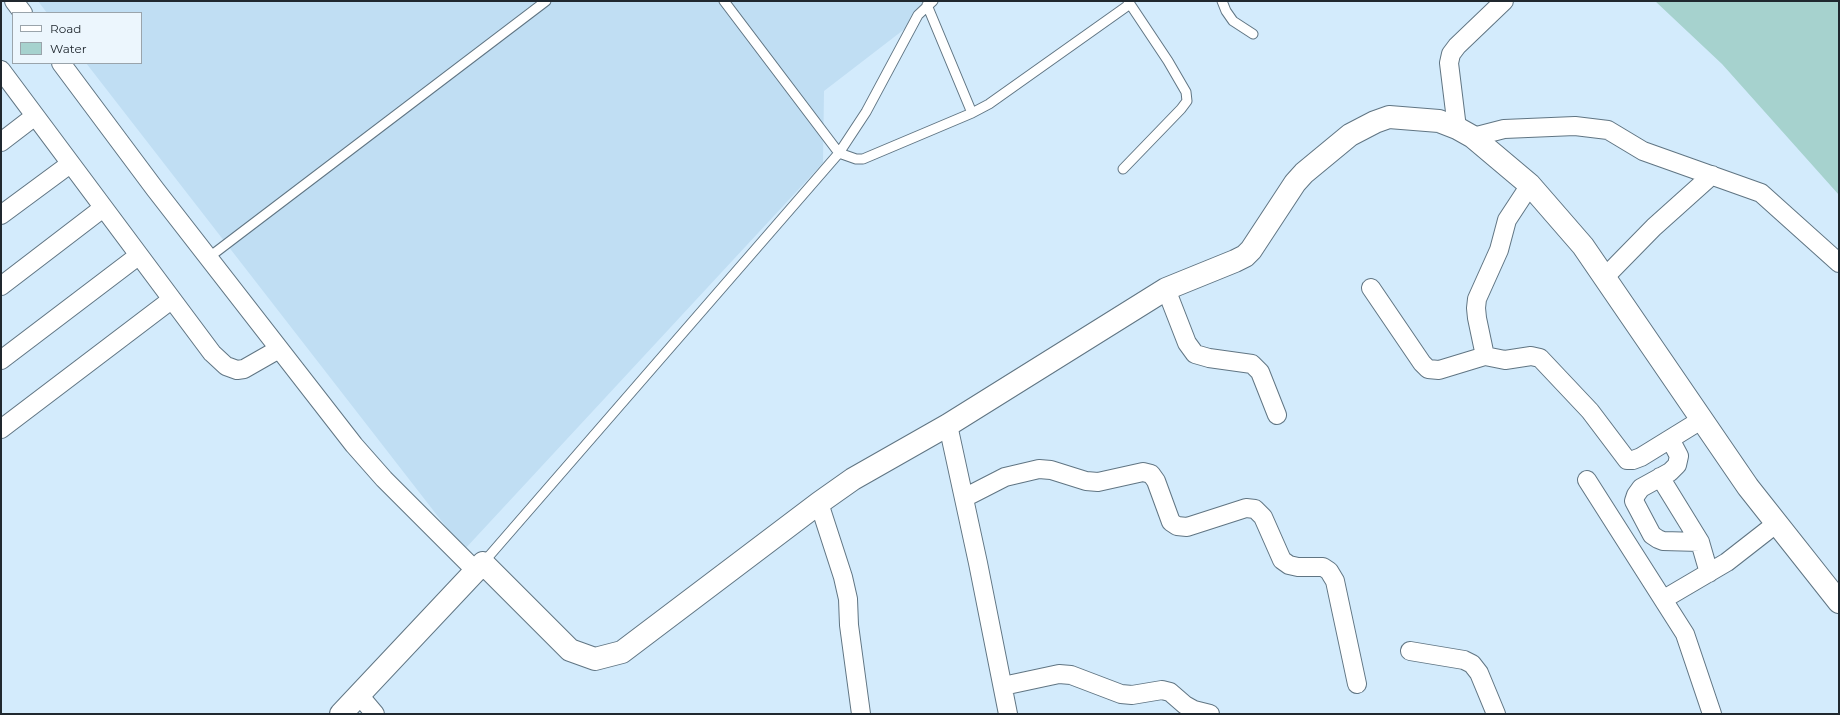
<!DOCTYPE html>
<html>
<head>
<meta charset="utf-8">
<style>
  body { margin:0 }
  #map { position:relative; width:1840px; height:715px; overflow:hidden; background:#d3ebfc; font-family:Montserrat,sans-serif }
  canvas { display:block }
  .frame { position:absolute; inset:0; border:2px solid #20282f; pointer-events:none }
  .legend { position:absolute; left:12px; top:12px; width:130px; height:52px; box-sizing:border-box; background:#ecf6fd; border:1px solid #9aa4ab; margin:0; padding:5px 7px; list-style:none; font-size:12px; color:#20282f }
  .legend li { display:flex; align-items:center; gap:8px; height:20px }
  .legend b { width:20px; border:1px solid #9aa4ab }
</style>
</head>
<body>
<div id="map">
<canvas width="1840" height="715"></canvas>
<div class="frame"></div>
<ul class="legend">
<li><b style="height:5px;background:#fff"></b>Road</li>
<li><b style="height:11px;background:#a6d2ce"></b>Water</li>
</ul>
</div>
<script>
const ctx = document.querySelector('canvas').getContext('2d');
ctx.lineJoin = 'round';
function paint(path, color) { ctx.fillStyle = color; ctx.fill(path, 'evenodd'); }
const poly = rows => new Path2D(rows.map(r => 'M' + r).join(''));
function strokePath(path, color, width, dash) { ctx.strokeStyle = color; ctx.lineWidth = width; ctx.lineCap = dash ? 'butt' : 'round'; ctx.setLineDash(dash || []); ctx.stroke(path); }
paint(poly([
  [38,1,941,1,824,91,823,163,464,550,86,63,141,63,141,13,47,13]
]), '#c0def3');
paint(poly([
  [1655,1,1839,1,1839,195,1722,64]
]), '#a6d2ce');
const service = poly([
  [724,1,839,153,856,159,863,159,972,113,989,104,1130,4],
  [1222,1,1226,11,1233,21,1253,34],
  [927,5,972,113],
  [1123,169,1181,109,1187,101,1186,92,1168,61,1128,1],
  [208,258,546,1],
  [483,563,839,153,866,112,918,15,933,1]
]);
const minor = poly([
  [14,1,23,13],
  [61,63,155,189,354,445,384,479,476,571],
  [1,70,212,353,226,366,237,370,244,369,279,349],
  [1457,128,1449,63,1451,54,1457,46,1504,1],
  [1473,137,1504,129,1575,126,1608,130,1643,151,1761,193,1839,263],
  [1,142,35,116],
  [1,215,70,164],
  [1605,277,1654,227,1712,175],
  [1,286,103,208],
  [1371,288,1422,363,1428,369,1439,370,1485,356,1505,360,1531,356,1540,358,1590,411,1627,460,1633,460,1641,457,1701,420],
  [1166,289,1187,343,1195,354,1209,358,1252,364,1260,372,1277,415],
  [1485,356,1477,318,1476,308,1477,299,1499,250,1507,220,1530,185],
  [1,360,138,256],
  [948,425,978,563,1008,714],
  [1,429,171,300],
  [1670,439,1679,456,1677,465,1670,472,1641,488,1636,495,1634,501,1652,535,1658,539,1663,541,1700,542],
  [1660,477,1700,542,1709,573],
  [1587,480,1685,634,1712,714],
  [964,498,1005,477,1039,469,1051,470,1086,481,1098,482,1143,472,1151,474,1156,481,1171,522,1177,526,1187,527,1246,508,1255,509,1263,517,1282,560,1289,565,1298,567,1323,567,1329,571,1335,581,1357,684],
  [819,503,843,577,848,599,849,625,861,714],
  [1664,599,1727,562,1777,523],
  [1410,651,1464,660,1472,664,1479,673,1496,714],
  [1003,686,1059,674,1071,675,1121,694,1132,695,1162,690,1170,692,1185,705,1194,710,1210,714],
  [359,695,375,714]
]);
const tertiary = poly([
  [341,714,483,563,570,650,595,659,622,652,819,503,853,479,948,425,1166,289,1235,261,1245,256,1251,250,1295,183,1304,173,1350,135,1375,122,1389,117,1439,121,1457,128,1473,137,1530,185,1583,246,1748,487,1839,602]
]);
strokePath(service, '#607583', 11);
strokePath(minor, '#607583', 20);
strokePath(tertiary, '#607583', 24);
strokePath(service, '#fff', 9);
strokePath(minor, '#fff', 18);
strokePath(tertiary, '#fff', 22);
</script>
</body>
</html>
